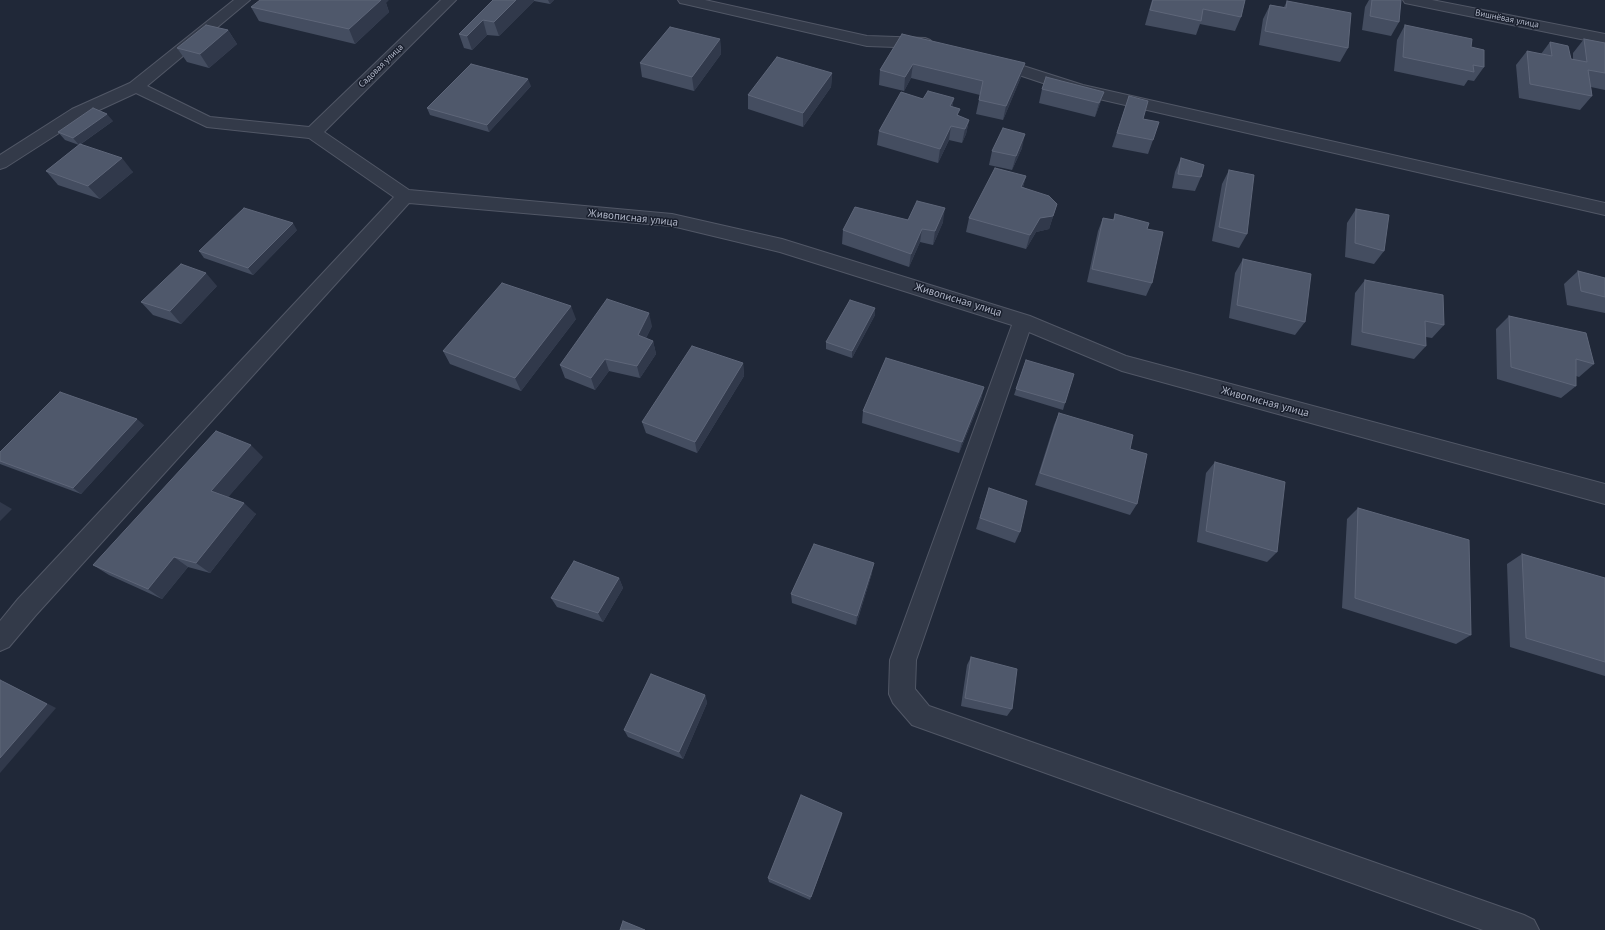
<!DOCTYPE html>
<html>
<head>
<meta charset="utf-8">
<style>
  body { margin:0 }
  canvas { display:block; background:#202838 }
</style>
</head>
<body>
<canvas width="1605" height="930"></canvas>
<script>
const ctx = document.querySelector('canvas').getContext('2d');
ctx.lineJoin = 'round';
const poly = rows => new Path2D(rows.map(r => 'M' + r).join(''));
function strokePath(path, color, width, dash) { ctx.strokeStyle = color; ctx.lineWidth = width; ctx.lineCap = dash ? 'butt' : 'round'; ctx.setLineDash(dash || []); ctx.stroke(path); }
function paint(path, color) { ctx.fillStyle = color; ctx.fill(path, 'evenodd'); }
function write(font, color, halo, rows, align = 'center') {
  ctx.font = font + ' "PT Sans",sans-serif'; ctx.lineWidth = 3; ctx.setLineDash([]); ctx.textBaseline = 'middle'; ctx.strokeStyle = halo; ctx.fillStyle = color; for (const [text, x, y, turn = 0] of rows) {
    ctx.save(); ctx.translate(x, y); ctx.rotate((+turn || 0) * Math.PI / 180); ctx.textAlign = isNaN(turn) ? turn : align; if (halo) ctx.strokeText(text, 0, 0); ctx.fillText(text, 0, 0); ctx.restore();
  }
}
const minor = poly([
  [234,0,250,0,147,86,210,117,309,127,441,0,456,0,324,132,409,190,672,214,782,239,1030,316,1126,356,1605,484,1605,504,1122,371,1029,332,916,660,915,689,929,706,1524,915,1534,920,1539,930,1483,930,912,725,893,703,889,694,890,660,1012,325,780,252,672,226,409,203,36,615,9,647,0,651,0,621,18,599,394,197,309,138,207,127,136,93,84,117,6,167,0,169,0,155,72,109,130,83,234,0],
  [678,0,705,0,867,36,925,38,930,40,933,43,930,46,925,48,867,46,685,4,680,3,678,0],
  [1403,0,1432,0,1605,34,1605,44,1410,4,1405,3,1403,0],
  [995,57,1083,85,1605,203,1605,215,1073,93,989,65,987,62,989,59,995,57]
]);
strokePath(minor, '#515766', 2);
paint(minor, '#333a49');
paint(poly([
  [493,0,554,0,550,4,534,1,499,36,487,35,472,50,464,48,459,34],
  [1152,0,1245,0,1241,17,1235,31,1200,24,1196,35,1145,25],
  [1369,0,1401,0,1399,22,1391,36,1362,30,1365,7],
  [1287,1,1348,48,1340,62,1259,45,1263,19,1270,5,1284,7],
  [386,3,389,12,355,44,259,21,251,7],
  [1405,25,1471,47,1484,67,1474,81,1468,80,1464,86,1394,71,1397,40],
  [228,30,237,44,209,68,187,62,177,48],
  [902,34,1021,77,1003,120,976,114,980,95,911,78,904,91,879,85,880,70],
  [720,39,721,54,694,91,642,77,640,63],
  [1584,39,1605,43,1605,90,1591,87,1592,96,1580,110,1519,98,1516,65,1527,51,1541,54,1550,42,1571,59,1573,59,1573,53],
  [832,73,831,87,803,127,748,109,748,95],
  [531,86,489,132,430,115,427,108],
  [1042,89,1104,92,1099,106,1095,117,1039,103],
  [1129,96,1143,119,1153,140,1148,154,1112,147],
  [954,98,952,107,959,116,969,120,966,134,962,143,949,140,938,163,877,145,879,131,923,99],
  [113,121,81,144,133,172,100,199,58,185,46,171,79,145,65,140,58,132],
  [1022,148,1012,170,989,165,992,151],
  [1181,158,1201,177,1195,191,1172,188,1175,172],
  [1229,170,1247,234,1239,248,1212,241,1222,184],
  [1026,176,1023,187,1057,204,1049,229,1036,232,1026,249,966,232,969,218],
  [1356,209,1384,251,1374,264,1345,257,1347,223],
  [1115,214,1147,229,1152,283,1146,296,1087,282,1098,231,1103,218,1113,220],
  [908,220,943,222,933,245,920,242,909,267,842,244,843,230],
  [297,230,253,275,204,258,199,251],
  [1243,259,1305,322,1295,335,1229,318,1235,273],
  [1578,271,1605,278,1605,313,1567,305,1564,284],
  [1365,280,1444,325,1432,338,1426,337,1426,346,1414,359,1351,345,1355,293],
  [217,286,181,324,153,315,141,302],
  [875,308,875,315,852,358,826,349,826,342],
  [1509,316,1594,364,1579,377,1576,376,1576,386,1561,398,1497,379,1496,329],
  [576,319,521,391,450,364,443,351],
  [652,326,646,338,653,341,656,354,640,378,609,371,595,390,565,378,560,365],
  [1026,360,1065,403,1063,410,1014,395],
  [743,363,744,376,697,453,646,433,642,422],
  [984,387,981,399,959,453,862,423,863,411],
  [1059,413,1130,449,1137,504,1130,515,1035,485,1054,425],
  [144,425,81,494,0,464,0,452],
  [263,457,228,497,256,514,210,573,188,567,162,599,109,575,93,565],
  [1215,462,1277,552,1267,562,1197,542,1206,473],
  [989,488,1020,532,1015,543,976,529],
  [1358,508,1471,635,1456,644,1342,608,1347,519],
  [1522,554,1605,578,1605,676,1510,647,1507,564],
  [872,573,856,625,792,603,791,594],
  [619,578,623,588,603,622,557,607,551,598],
  [971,657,1012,709,1007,716,961,706,967,665],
  [705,695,707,703,683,759,628,737,624,730],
  [842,813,841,818,810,900,769,882,768,878]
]), '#444d60');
paint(poly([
  [376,0,389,0,386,3,389,12,355,44,349,29],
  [516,0,534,0,534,1,499,36,494,22],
  [548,0,554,0,550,4],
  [483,20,487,35,472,50,467,36],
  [228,30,237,44,209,68,200,54],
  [720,39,721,54,694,91,692,77],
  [1025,63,1021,77,1003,120,1006,106],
  [913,64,911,78,904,91,905,77],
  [832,73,831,87,803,127,803,113],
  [528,79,531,86,489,132,487,125],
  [1104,92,1099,106,1095,117,1099,103],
  [954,98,951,112,950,106],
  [107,114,113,121,79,145,73,138],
  [969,120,966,134,962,143,965,129],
  [951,126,949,140,938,163,940,149],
  [1025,134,1022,148,1012,170,1016,156],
  [122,158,133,172,100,199,88,186],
  [1026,176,1022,190,1021,187],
  [1057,204,1049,229,1036,232,1026,249,1030,235,1040,218],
  [945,208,943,222,933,245,935,231],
  [293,223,297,230,253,275,248,268],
  [922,229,920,242,909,267,911,254],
  [206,273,217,286,181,324,170,311],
  [571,306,576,319,521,391,515,378],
  [875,308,875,315,852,358,852,351],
  [649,313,652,326,641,348,638,335],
  [653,341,656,354,640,378,637,366],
  [605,359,609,371,595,390,591,378],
  [743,363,744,376,697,453,695,442],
  [984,387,981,399,959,453,962,442],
  [137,419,144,425,81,494,73,488],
  [251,445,263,457,224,502,211,491],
  [0,502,12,509,0,521],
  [244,503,256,514,210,573,196,563],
  [174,557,188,567,162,599,148,589],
  [874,563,872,573,856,625,857,616],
  [619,578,623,588,603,622,598,613],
  [0,680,5,682,56,708,0,773],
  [705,695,707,703,683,759,679,752],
  [842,813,841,818,810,900,811,897]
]), '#31394b');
const building = poly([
  [260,0,381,0,349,29,251,7,260,0],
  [493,0,516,0,494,22,483,20,467,36,459,34,493,0],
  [1153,0,1245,0,1241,17,1203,9,1201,21,1150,10,1153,0],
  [1372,0,1401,0,1399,22,1370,16,1372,0],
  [1287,1,1351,13,1348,48,1265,31,1270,5,1286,8,1287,1],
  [206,25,228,30,200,54,177,48,206,25],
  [1405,25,1472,39,1471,47,1484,50,1484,67,1473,65,1474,72,1403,57,1405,25],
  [670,27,720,39,692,77,640,63,670,27],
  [902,34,1025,63,1006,106,979,100,983,81,913,64,905,77,880,70,902,34],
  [1584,39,1605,43,1605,73,1588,70,1592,96,1530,84,1527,51,1552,56,1550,42,1568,46,1571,59,1587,62,1584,39],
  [777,57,832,73,803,113,748,95,777,57],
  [471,64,528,79,487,125,427,108,471,64],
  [1046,77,1104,92,1099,103,1042,89,1046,77],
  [928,91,954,98,950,106,960,109,957,115,969,120,965,129,951,126,940,149,879,131,901,92,923,99,928,91],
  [1129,96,1148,101,1143,119,1159,122,1153,140,1117,133,1129,96],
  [93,108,107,114,73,138,58,132,93,108],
  [1003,128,1025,134,1016,156,992,151,1003,128],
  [80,144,122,158,88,186,46,171,80,144],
  [1181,158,1204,165,1201,177,1178,174,1181,158],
  [995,168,1026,176,1021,187,1049,196,1057,204,1053,216,1040,218,1030,235,969,218,995,168],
  [1229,170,1254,175,1247,234,1219,227,1229,170],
  [917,201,945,208,935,231,922,229,911,254,843,230,855,207,908,220,917,201],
  [244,208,293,223,248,268,199,251,244,208],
  [1356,209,1389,215,1384,251,1355,243,1356,209],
  [1115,214,1149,223,1147,229,1163,232,1152,283,1092,269,1103,218,1114,220,1115,214],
  [1243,259,1311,274,1305,322,1237,305,1243,259],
  [181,264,206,273,170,311,141,302,181,264],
  [1578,271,1605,278,1605,297,1581,291,1578,271],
  [1365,280,1443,295,1444,325,1425,321,1426,346,1362,332,1365,280],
  [502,283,571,306,515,378,443,351,502,283],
  [607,299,649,313,638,335,653,341,637,366,605,359,591,378,560,365,607,299],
  [850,300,875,308,852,351,826,342,850,300],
  [1509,316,1586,333,1594,364,1576,359,1576,386,1511,367,1509,316],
  [692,346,743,363,695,442,642,422,692,346],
  [886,358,984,387,962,442,863,411,886,358],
  [1026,360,1074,374,1065,403,1016,389,1026,360],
  [60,392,137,419,73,488,0,461,0,452,60,392],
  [1059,413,1133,435,1130,449,1147,454,1137,504,1040,473,1059,413],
  [216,431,251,445,211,491,244,503,196,563,174,557,148,589,93,565,216,431],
  [1215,462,1285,482,1277,552,1206,531,1215,462],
  [989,488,1027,501,1020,532,980,518,989,488],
  [1358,508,1469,540,1471,635,1355,598,1358,508],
  [814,544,874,563,857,616,791,594,814,544],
  [1522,554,1605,578,1605,662,1526,638,1522,554],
  [574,561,619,578,598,613,551,598,574,561],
  [971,657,1017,669,1012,709,965,698,971,657],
  [651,674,705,695,679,752,624,730,651,674],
  [0,680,47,704,0,758,0,680],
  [801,795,842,813,811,897,768,878,801,795],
  [623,921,645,930,620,930,623,921]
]);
paint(building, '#4f586b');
strokePath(building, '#5e6679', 1);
write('9px', '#aeb4c5', '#191f2d', [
  ["Вишнёвая улица",1507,19,11],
  ["Садовая улица",381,66,-44]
]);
write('11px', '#aeb4c5', '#191f2d', [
  ["Живописная улица",633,218,6],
  ["Живописная улица",958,300,17],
  ["Живописная улица",1265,402,15]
]);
</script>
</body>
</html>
